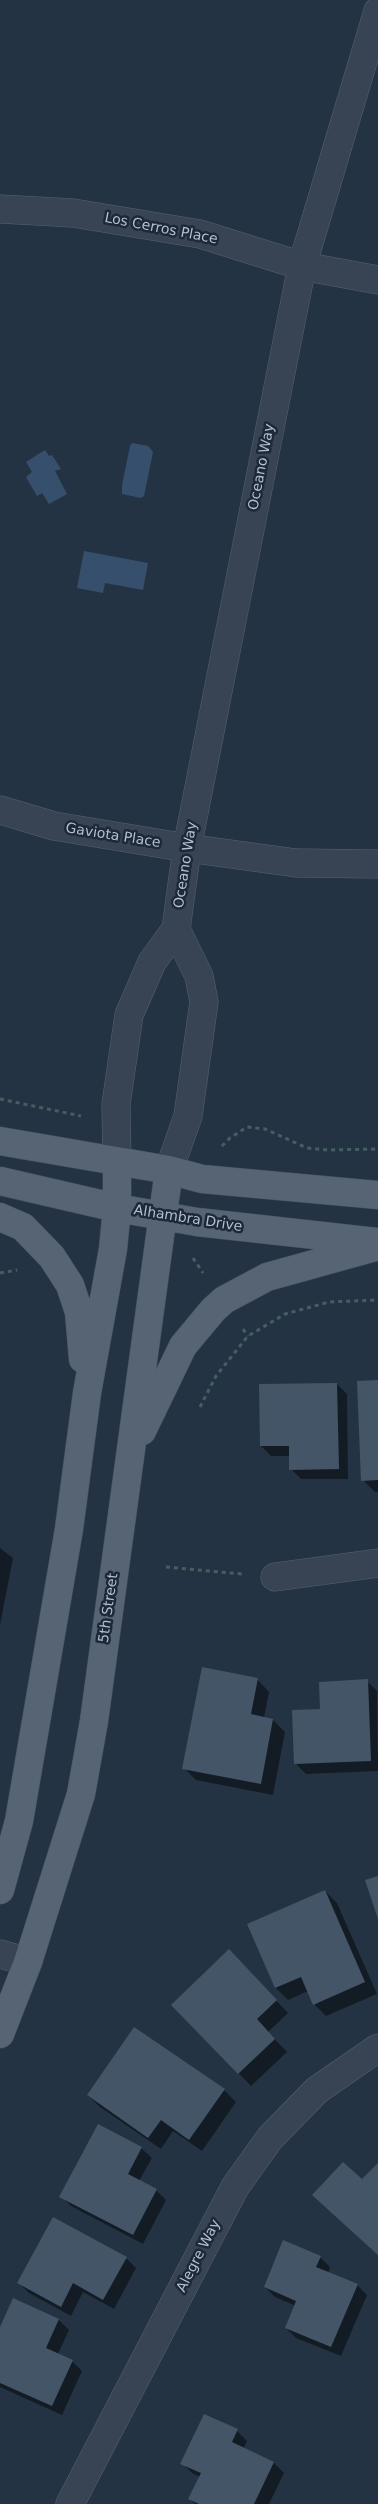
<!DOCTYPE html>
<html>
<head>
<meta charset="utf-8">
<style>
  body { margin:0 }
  canvas { display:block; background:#243343 }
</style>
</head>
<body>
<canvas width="378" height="2504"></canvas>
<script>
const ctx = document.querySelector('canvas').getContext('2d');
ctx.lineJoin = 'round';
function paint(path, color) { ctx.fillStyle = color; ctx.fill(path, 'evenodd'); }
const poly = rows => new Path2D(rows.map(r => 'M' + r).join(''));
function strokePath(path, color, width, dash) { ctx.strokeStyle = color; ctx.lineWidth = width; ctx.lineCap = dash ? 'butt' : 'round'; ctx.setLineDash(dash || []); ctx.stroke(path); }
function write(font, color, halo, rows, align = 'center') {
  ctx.font = font + ' "DejaVu Sans",sans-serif'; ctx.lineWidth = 5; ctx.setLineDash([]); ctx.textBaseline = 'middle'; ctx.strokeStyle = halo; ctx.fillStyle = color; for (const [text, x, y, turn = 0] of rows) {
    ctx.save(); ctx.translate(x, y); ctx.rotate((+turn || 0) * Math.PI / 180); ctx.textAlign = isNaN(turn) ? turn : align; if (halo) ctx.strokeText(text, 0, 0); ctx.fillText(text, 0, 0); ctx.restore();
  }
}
paint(poly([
  [132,443,148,446,153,452,144,496,141,498,122,494,122,485,130,446],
  [45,450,49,456,52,455,61,469,55,471,67,494,49,504,42,493,37,496,26,477,32,472,26,462],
  [84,551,148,563,143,590,105,583,103,593,77,588]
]), '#364f6c');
paint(poly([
  [378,1381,378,1492,375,1492,363,1480],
  [337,1384,347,1394,348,1479,301,1479,291,1469,290,1456,271,1456,261,1446],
  [0,1548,13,1558,0,1625],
  [257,1679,269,1692,264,1718,273,1720,285,1732,273,1795,196,1780,184,1768],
  [367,1681,377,1691,378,1771,306,1774,296,1764],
  [325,1891,337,1903,377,1994,326,2016,314,2004,308,1991,288,2000,276,1988,248,1924],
  [241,1963,288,2013,268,2032,287,2052,251,2086,172,2005],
  [224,2090,236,2102,202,2151,173,2131,161,2149,100,2107,88,2095],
  [141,2148,152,2158,139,2181,156,2190,166,2200,143,2244,71,2206,61,2196],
  [320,2257,330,2267,328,2273,357,2285,367,2295,341,2356,296,2338,286,2328,296,2306,275,2297,265,2287],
  [126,2258,136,2268,114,2309,83,2292,71,2316,29,2293,19,2283],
  [59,2320,69,2330,58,2354,72,2361,82,2371,62,2415,0,2387,0,2330],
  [237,2431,247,2441,243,2449,274,2463,284,2473,269,2504,195,2504,190,2499,200,2477,192,2473,182,2463]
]), '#0007');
paint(poly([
  [378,1380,378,1480,361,1481,357,1381],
  [337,1383,339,1469,289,1470,289,1446,260,1446,259,1384],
  [202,1667,258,1678,251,1714,273,1719,261,1784,182,1769],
  [368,1679,371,1761,294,1764,292,1710,320,1709,319,1682],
  [378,1876,378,1919,365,1880],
  [325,1890,365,1982,313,2005,301,1977,275,1988,247,1924],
  [229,1949,277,2000,257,2019,275,2039,238,2074,171,2005],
  [134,2027,225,2089,189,2140,161,2120,148,2138,87,2095],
  [98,2124,142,2147,128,2174,157,2189,133,2235,59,2197],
  [343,2162,362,2179,378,2163,378,2255,312,2195],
  [53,2217,127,2257,103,2300,73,2283,61,2307,17,2283],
  [283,2240,321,2256,316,2267,358,2284,331,2347,285,2328,296,2301,264,2287],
  [13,2298,59,2319,46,2348,73,2360,52,2406,0,2383,0,2327],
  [204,2414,238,2429,232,2442,274,2462,254,2504,199,2504,188,2499,201,2473,180,2464]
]), '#445568');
const minor = poly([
  [0,209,73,213,200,234,302,266,378,280],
  [0,810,54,826,187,848,296,863,378,864],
  [117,1162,116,1104,129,1015,152,962,176,929,187,848,302,266,378,11],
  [169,1170,188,1116,204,1002,199,976,176,929],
  [275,1577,378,1563],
  [0,1954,28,1962],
  [70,2504,235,2187,270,2138,317,2090,378,2048]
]);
const major = poly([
  [0,1141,169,1170,202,1179,378,1195],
  [0,1181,117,1208,197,1222,378,1242],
  [0,1217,23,1227,52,1257,70,1285,79,1312,83,1359],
  [142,1431,183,1346,213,1310,224,1300,267,1277,375,1247],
  [0,1890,19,1821,69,1529,87,1393,113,1249,117,1208,117,1162],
  [0,2034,28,1962,81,1794,94,1721,169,1170]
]);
strokePath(minor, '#566270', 29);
strokePath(major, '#45505f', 29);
strokePath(poly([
  [0,1099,81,1116],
  [222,1146,230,1138,247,1127,265,1129,307,1148,328,1150,378,1149],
  [193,1258,203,1273],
  [0,1273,17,1270],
  [243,1329,248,1336],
  [200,1407,216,1376,248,1336,285,1314,329,1302,378,1300],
  [166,1567,242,1574]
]), '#445f61', 3, [4, 4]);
strokePath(minor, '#384453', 28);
strokePath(major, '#566473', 28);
write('14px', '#b5bfcd', '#1d2938', [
  ["Los Cerros Place",161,229,11],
  ["Oceano Way",262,467,-79],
  ["Gaviota Place",113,836,9],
  ["Oceano Way",186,865,-81],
  ["Alhambra Drive",188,1219,9],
  ["5th Street",109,1608,-82],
  ["Alegre Way",199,2256,-63]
]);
</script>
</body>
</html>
